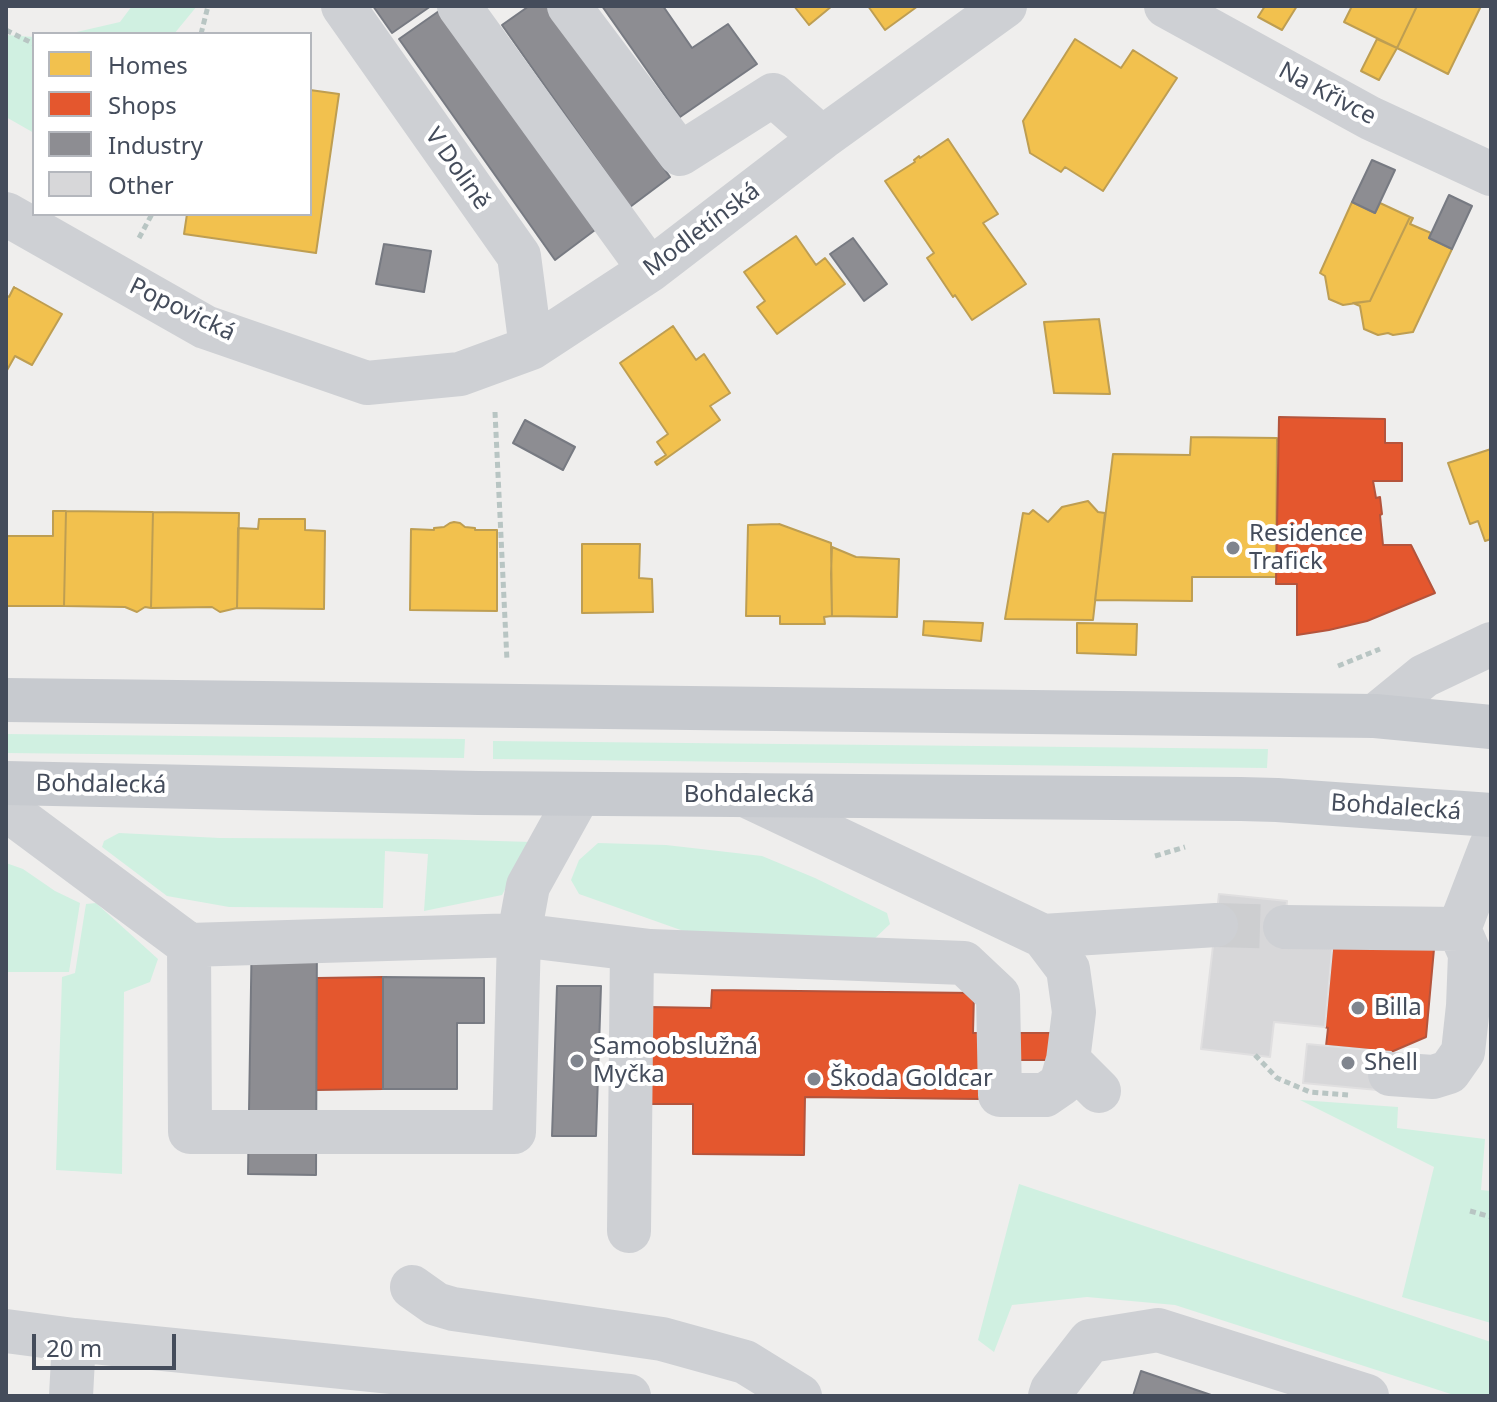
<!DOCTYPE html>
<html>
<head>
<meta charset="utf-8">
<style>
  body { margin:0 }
  #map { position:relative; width:1497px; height:1402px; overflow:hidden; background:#efeeed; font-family:"Noto Sans",sans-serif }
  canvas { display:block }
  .frame { position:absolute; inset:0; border:8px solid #444c5b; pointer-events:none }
  .legend { position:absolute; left:32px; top:32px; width:280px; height:184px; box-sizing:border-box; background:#fff; border:2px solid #b4b7bd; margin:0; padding:10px 14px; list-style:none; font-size:24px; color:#444c5b }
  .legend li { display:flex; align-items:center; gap:16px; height:40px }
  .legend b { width:40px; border:2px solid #b4b7bd }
  .scale { position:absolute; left:32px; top:1334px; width:144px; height:36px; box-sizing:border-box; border:4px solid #444c5b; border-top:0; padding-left:10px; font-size:24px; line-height:28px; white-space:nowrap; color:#444c5b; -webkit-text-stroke:6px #fff; paint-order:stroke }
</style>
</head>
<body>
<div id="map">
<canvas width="1497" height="1402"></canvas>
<div class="frame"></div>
<ul class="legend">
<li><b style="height:22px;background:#f2c14e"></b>Homes</li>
<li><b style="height:22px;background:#e4572e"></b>Shops</li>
<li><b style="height:22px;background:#8d8d92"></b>Industry</li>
<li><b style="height:22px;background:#d7d7d9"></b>Other</li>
</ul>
<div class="scale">20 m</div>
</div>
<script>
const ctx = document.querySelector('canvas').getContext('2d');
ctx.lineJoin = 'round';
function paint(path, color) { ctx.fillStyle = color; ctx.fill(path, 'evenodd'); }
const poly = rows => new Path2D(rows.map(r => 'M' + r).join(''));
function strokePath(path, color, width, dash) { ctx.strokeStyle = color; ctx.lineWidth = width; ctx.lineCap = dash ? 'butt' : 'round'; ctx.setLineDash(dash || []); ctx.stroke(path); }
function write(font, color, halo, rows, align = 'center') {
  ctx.font = font + ' "Noto Sans",sans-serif'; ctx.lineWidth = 8; ctx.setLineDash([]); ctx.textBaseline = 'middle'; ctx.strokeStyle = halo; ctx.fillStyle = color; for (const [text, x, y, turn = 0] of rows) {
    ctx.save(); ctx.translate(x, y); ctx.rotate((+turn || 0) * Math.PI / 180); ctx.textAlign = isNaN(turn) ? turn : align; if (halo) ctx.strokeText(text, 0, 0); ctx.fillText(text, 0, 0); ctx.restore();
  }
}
paint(poly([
  [132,6,197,6,174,34,68,34,120,22],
  [6,35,34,37,34,133,6,117],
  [6,734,465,739,464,758,6,753],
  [493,741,1268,749,1267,768,493,759],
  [119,833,220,838,433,839,531,842,502,895,424,911,428,854,385,851,383,908,229,907,167,896,102,847,104,841],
  [598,843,666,845,762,856,815,878,887,913,890,924,870,943,692,934,579,894,571,880,579,860],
  [6,863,23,869,55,891,80,903,69,972,6,972],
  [96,903,158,959,150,982,124,992,122,1174,56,1170,62,977,75,973,86,904],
  [1300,1100,1398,1107,1397,1128,1485,1139,1481,1190,1491,1191,1491,1323,1402,1297,1434,1167],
  [1019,1184,1491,1342,1491,1396,1457,1396,1175,1305,1087,1297,1012,1305,994,1352,978,1340]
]), '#d0f0e1');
const homes = poly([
  [794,6,832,6,809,25,794,6],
  [868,6,918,6,885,30,868,6],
  [1265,6,1297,6,1282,30,1258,17,1265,6],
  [1352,6,1417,6,1397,48,1344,22,1352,6],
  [1417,6,1481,6,1448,74,1397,48,1417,6],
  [1075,39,1121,68,1133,50,1177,78,1103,191,1065,167,1061,172,1030,153,1023,121,1075,39],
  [1377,39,1397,48,1379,80,1361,71,1377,39],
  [310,90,339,94,316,253,184,234,187,214,310,214,310,90],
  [948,139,998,214,983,223,1026,284,972,320,955,295,953,297,927,258,934,253,885,181,915,162,914,160,919,156,920,158,948,139],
  [1352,202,1375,213,1380,203,1410,217,1370,301,1343,305,1329,299,1325,276,1320,273,1352,202],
  [1410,217,1413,218,1410,224,1431,233,1429,238,1452,249,1413,332,1393,335,1388,333,1378,335,1364,329,1360,306,1353,303,1370,301,1410,217],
  [796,236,816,265,825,258,845,284,777,334,757,307,765,301,744,272,796,236],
  [14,287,62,314,32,365,15,356,6,372,6,295,9,297,14,287],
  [1099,319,1110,394,1054,393,1044,322,1099,319],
  [673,326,696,360,704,354,730,393,710,406,720,420,657,465,655,462,666,455,657,442,668,434,620,363,673,326],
  [1191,437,1277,438,1276,577,1192,577,1192,601,1095,600,1113,454,1190,455,1191,437],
  [1491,449,1491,539,1485,541,1478,521,1470,524,1448,463,1491,449],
  [1088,501,1098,512,1105,513,1093,620,1005,619,1023,513,1029,514,1033,510,1048,522,1062,507,1088,501],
  [53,511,66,511,64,606,6,606,6,536,53,536,53,511],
  [66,511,153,512,151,608,145,607,137,612,125,607,64,606,66,511],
  [153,512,239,513,237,608,220,612,212,607,151,608,153,512],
  [259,519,305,519,305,530,325,531,324,609,237,608,238,528,258,529,259,519],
  [454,522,460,523,465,527,475,528,475,530,497,530,497,611,410,610,411,529,434,530,434,528,444,527,450,523,454,522],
  [779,524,831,543,832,616,824,617,825,624,780,624,780,616,746,616,748,525,779,524],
  [582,544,640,544,639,578,652,579,653,612,582,613,582,544],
  [832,547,856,557,899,559,897,617,832,616,831,574,832,547],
  [924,621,983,623,981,641,923,635,924,621],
  [1077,623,1137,624,1136,655,1077,653,1077,623]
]);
paint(homes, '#f2c14e');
strokePath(homes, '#be9e52', 2);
const shops = poly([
  [1279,417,1385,419,1385,443,1402,443,1402,481,1373,481,1376,498,1380,497,1382,514,1380,515,1383,545,1411,545,1435,593,1367,621,1329,630,1297,635,1297,584,1276,584,1279,417],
  [1333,940,1434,949,1426,1037,1391,1052,1326,1046,1328,1028,1325,1027,1333,940],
  [383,977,383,1089,315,1090,317,978,383,977],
  [712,990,974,993,973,1033,1052,1033,1052,1060,980,1060,980,1099,805,1097,804,1155,693,1154,693,1104,647,1104,649,1007,711,1008,712,990]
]);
paint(shops, '#e4572e');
strokePath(shops, '#b4543c', 2);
const industry = poly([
  [373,6,431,6,392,33,373,6],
  [529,6,550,6,670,177,630,207,502,25,529,6],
  [602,6,663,6,692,48,728,24,757,64,680,117,602,6],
  [439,11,595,230,555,260,399,39,439,11],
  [1372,160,1395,170,1375,213,1352,202,1372,160],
  [1449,195,1472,206,1452,249,1429,238,1449,195],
  [853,238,887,284,864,301,830,254,853,238],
  [384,244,431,251,424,292,376,284,384,244],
  [525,420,575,447,563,470,513,443,525,420],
  [252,925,317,925,316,1175,248,1174,252,925],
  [383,977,484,978,484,1023,457,1023,457,1089,383,1089,383,977],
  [557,986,601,986,596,1136,552,1136,557,986],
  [1141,1371,1214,1396,1133,1396,1141,1371]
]);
paint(industry, '#8d8d92');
strokePath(industry, '#777a82', 2);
const building = poly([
  [1219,894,1287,901,1284,936,1333,940,1325,1027,1274,1022,1270,1057,1201,1049,1219,894],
  [1307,1044,1391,1052,1388,1091,1303,1083,1307,1044]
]);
paint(building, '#d7d7d9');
strokePath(building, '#e0dfe0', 2);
strokePath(poly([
  [1216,925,1285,927]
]), '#cdced0', 44, [44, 22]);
strokePath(poly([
  [6,30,34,44],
  [201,34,208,6],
  [139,238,152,214],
  [495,412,507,661],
  [1338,666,1380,649],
  [1155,856,1185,847],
  [1255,1055,1277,1078,1310,1092,1348,1095],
  [1470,1211,1491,1217]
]), '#b8c5c3', 5, [6, 4]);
strokePath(poly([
  [343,6,519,256,531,348],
  [459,6,650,270],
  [569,6,680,154,773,95,822,138],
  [1166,6,1370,118,1491,174],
  [6,214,205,327,367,383,460,374,531,348,650,270,822,138,1005,6],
  [1375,716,1424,676,1491,644],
  [745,795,1043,936,1216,925],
  [6,809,189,945,519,935,528,886,579,794],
  [1285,927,1459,929,1491,846],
  [189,945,190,1132,514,1132,519,935,650,951,964,963,998,995,1000,1095,1045,1095,1061,1084,1068,1060,1074,1012,1068,969,1043,936],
  [1068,1060,1099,1091],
  [1390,1074,1433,1077,1449,1072,1463,1052,1468,1006,1470,954,1459,929],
  [629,1231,632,949],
  [412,1287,436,1304,453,1309,662,1339,745,1362,800,1396],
  [6,1331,74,1340,629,1396],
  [71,1396,74,1340],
  [1050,1396,1052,1390,1090,1341,1158,1330,1367,1396]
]), '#ced0d4', 44);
strokePath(poly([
  [6,700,1375,716,1491,727],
  [6,783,478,793,1241,799,1277,800,1491,815]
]), '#c7cacf', 44);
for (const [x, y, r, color] of [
  [1233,548,8,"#80858e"],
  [1358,1008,8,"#80858e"],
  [577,1061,8,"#80858e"],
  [1348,1063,8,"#80858e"],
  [814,1079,8,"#80858e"]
]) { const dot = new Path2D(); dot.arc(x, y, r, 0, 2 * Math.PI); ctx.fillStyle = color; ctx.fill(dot); strokePath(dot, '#fff', 3); }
write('24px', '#444c5b', '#fff', [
  ["Na Křivce",1327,94,28],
  ["V Dolině",457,169,55],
  ["Modletínská",702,230,-37],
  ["Popovická",182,310,26],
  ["Bohdalecká",101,785,1],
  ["Bohdalecká",749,795],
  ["Bohdalecká",1396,808,4]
]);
write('24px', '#444c5b', '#fff', [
  ["Residence",1249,534],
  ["Trafick",1249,562],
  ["Billa",1374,1008],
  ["Samoobslužná",593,1047],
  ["Myčka",593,1075],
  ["Shell",1364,1063],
  ["Škoda Goldcar",830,1079]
], 'left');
</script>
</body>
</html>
